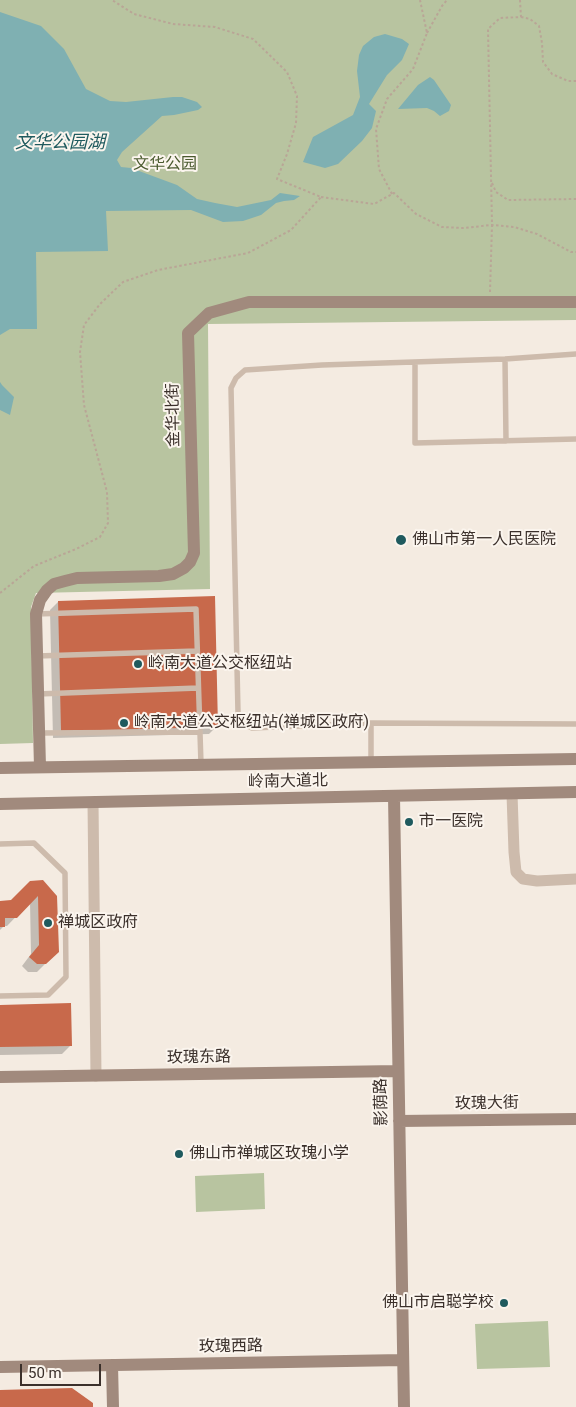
<!DOCTYPE html>
<html>
<head>
<meta charset="utf-8">
<style>
  body { margin:0 }
  #map { position:relative; width:576px; height:1407px; overflow:hidden; background:#f4ebe1; font-family:Roboto,sans-serif }
  canvas { display:block }
  .scale { position:absolute; left:20px; top:1364px; width:81px; height:22px; box-sizing:border-box; border:2px solid #3b302b; border-top:0; padding-left:6px; font-size:15px; line-height:18px; white-space:nowrap; color:#3b302b; -webkit-text-stroke:4px #fbf5ee; paint-order:stroke }
</style>
</head>
<body>
<div id="map">
<canvas width="576" height="1407"></canvas>
<div class="scale">50 m</div>
</div>
<script>
const ctx = document.querySelector('canvas').getContext('2d');
ctx.lineJoin = 'round';
function paint(path, color) { ctx.fillStyle = color; ctx.fill(path, 'evenodd'); }
const poly = rows => new Path2D(rows.map(r => 'M' + r).join(''));
function strokePath(path, color, width, dash) { ctx.strokeStyle = color; ctx.lineWidth = width; ctx.lineCap = dash ? 'butt' : 'round'; ctx.setLineDash(dash || []); ctx.stroke(path); }
function write(font, color, halo, rows, align = 'center') {
  ctx.font = font + ' Roboto,"Noto Sans SC",sans-serif'; ctx.lineWidth = 4; ctx.setLineDash([]); ctx.textBaseline = 'middle'; ctx.strokeStyle = halo; ctx.fillStyle = color; for (const [text, x, y, turn = 0] of rows) {
    ctx.save(); ctx.translate(x, y); ctx.rotate((+turn || 0) * Math.PI / 180); ctx.textAlign = isNaN(turn) ? turn : align; if (halo) ctx.strokeText(text, 0, 0); ctx.fillText(text, 0, 0); ctx.restore();
  }
}
paint(poly([
  [0,0,576,0,576,320,208,324,210,589,36,593,31,607,33,743,0,744],
  [264,1173,265,1209,196,1212,195,1176],
  [548,1321,550,1367,477,1369,475,1324]
]), '#b8c4a0');
paint(poly([
  [0,12,41,26,64,49,86,89,110,101,126,102,173,97,182,97,197,102,202,107,198,110,174,115,162,116,122,152,117,160,121,167,131,168,177,185,197,199,215,203,237,207,271,200,280,193,300,196,294,200,284,201,276,203,261,215,243,221,223,222,191,210,106,211,108,251,36,252,37,329,10,329,0,335],
  [385,34,402,39,409,44,402,60,387,75,369,104,376,111,372,128,362,141,338,164,325,168,303,162,313,137,353,115,360,97,357,71,359,55,363,46,374,37],
  [430,77,434,80,451,105,449,111,440,116,434,111,427,108,398,109,418,85],
  [0,382,2,385,14,397,10,415,0,410]
]), '#7fb0b2');
paint(poly([
  [58,602,217,726,209,734,53,738,50,610],
  [42,882,58,951,37,972,28,972,22,966,31,954,30,902,7,926,4,926,0,930,0,902,11,902],
  [0,1006,70,1046,62,1054,0,1055]
]), '#0003');
paint(poly([
  [215,596,218,727,61,731,58,601],
  [43,880,57,896,59,952,46,964,37,964,29,957,39,945,38,896,17,918,5,918,5,927,0,927,0,901,11,900,30,881],
  [71,1003,72,1046,0,1047,0,1005],
  [72,1388,93,1403,93,1407,0,1407,0,1390]
]), '#c8694b');
strokePath(poly([
  [521,17,530,19,539,26,542,43,543,62,552,74,568,81,576,81],
  [427,33,442,6,447,0],
  [492,183,496,192,508,200,576,199],
  [392,194,379,169,376,129,387,99,413,69,427,33,420,0],
  [321,197,374,204,394,193,416,214,442,227,463,228,492,225,514,227,537,234,571,252,576,252],
  [490,292,492,225,488,29,500,18,521,17,520,0],
  [0,593,34,566,76,549,100,537,108,523,107,492,84,405,80,352,84,325,100,304,123,282,158,270,248,253,291,230,321,197,277,179,287,154,296,123,297,96,287,72,253,39,215,27,173,24,134,14,112,0]
]), '#b9a596', 2, [2.5, 2.5]);
strokePath(poly([
  [505,359,506,441],
  [415,363,415,443,576,439],
  [36,614,196,609,201,764],
  [37,656,197,651],
  [38,694,198,688],
  [371,723,576,724],
  [39,733,199,732],
  [371,762,371,723,252,728,243,723,238,713,231,388,236,378,245,370,322,365,505,359,576,354],
  [0,844,34,843,65,873,66,977,48,995,0,996]
]), '#cdbbac', 5.5);
strokePath(poly([
  [512,794,514,852,516,872,523,879,537,881,576,879],
  [93,802,96,1076]
]), '#cdbbac', 11);
strokePath(poly([
  [40,767,36,614,40,600,47,590,54,584,65,581,77,578,159,576,173,574,184,568,190,562,194,553,188,333,209,313,249,302,576,302],
  [0,768,576,759],
  [394,796,404,1407],
  [0,804,576,792],
  [0,1077,398,1071],
  [399,1121,576,1119],
  [112,1365,113,1407],
  [0,1367,403,1360]
]), '#a18a7d', 12);
for (const [x, y, r, color] of [
  [401,540,6,"#1f5a5e"],
  [138,664,5,"#1f5a5e"],
  [124,723,5,"#1f5a5e"],
  [409,822,5,"#1f5a5e"],
  [48,923,5,"#1f5a5e"],
  [179,1154,5,"#1f5a5e"],
  [504,1303,5,"#1f5a5e"]
]) { const dot = new Path2D(); dot.arc(x, y, r, 0, 2 * Math.PI); ctx.fillStyle = color; ctx.fill(dot); strokePath(dot, '#fbf5ee', 2); }
write('16px', '#4a5a2e', '#fbf5ee', [
  ["文华公园",165,165]
]);
write('16px', '#3b302b', '#fbf5ee', [
  ["金华北街",174,415,-91],
  ["岭南大道北",288,782,-1],
  ["玫瑰东路",199,1058,-1],
  ["影荫路",382,1102,-91],
  ["玫瑰大街",487,1104,-1],
  ["玫瑰西路",231,1347,-1]
]);
write('16px', '#3b302b', '#fbf5ee', [
  ["佛山市第一人民医院",412,540],
  ["岭南大道公交枢纽站",148,664],
  ["岭南大道公交枢纽站(禅城区政府)",134,723],
  ["市一医院",419,822],
  ["禅城区政府",58,923],
  ["佛山市禅城区玫瑰小学",189,1154],
  ["佛山市启聪学校",494,1303,"right"]
], 'left');
write('italic 18px', '#1f5a5e', '#fbf5ee', [
  ["文华公园湖",60,143]
]);
</script>
</body>
</html>
